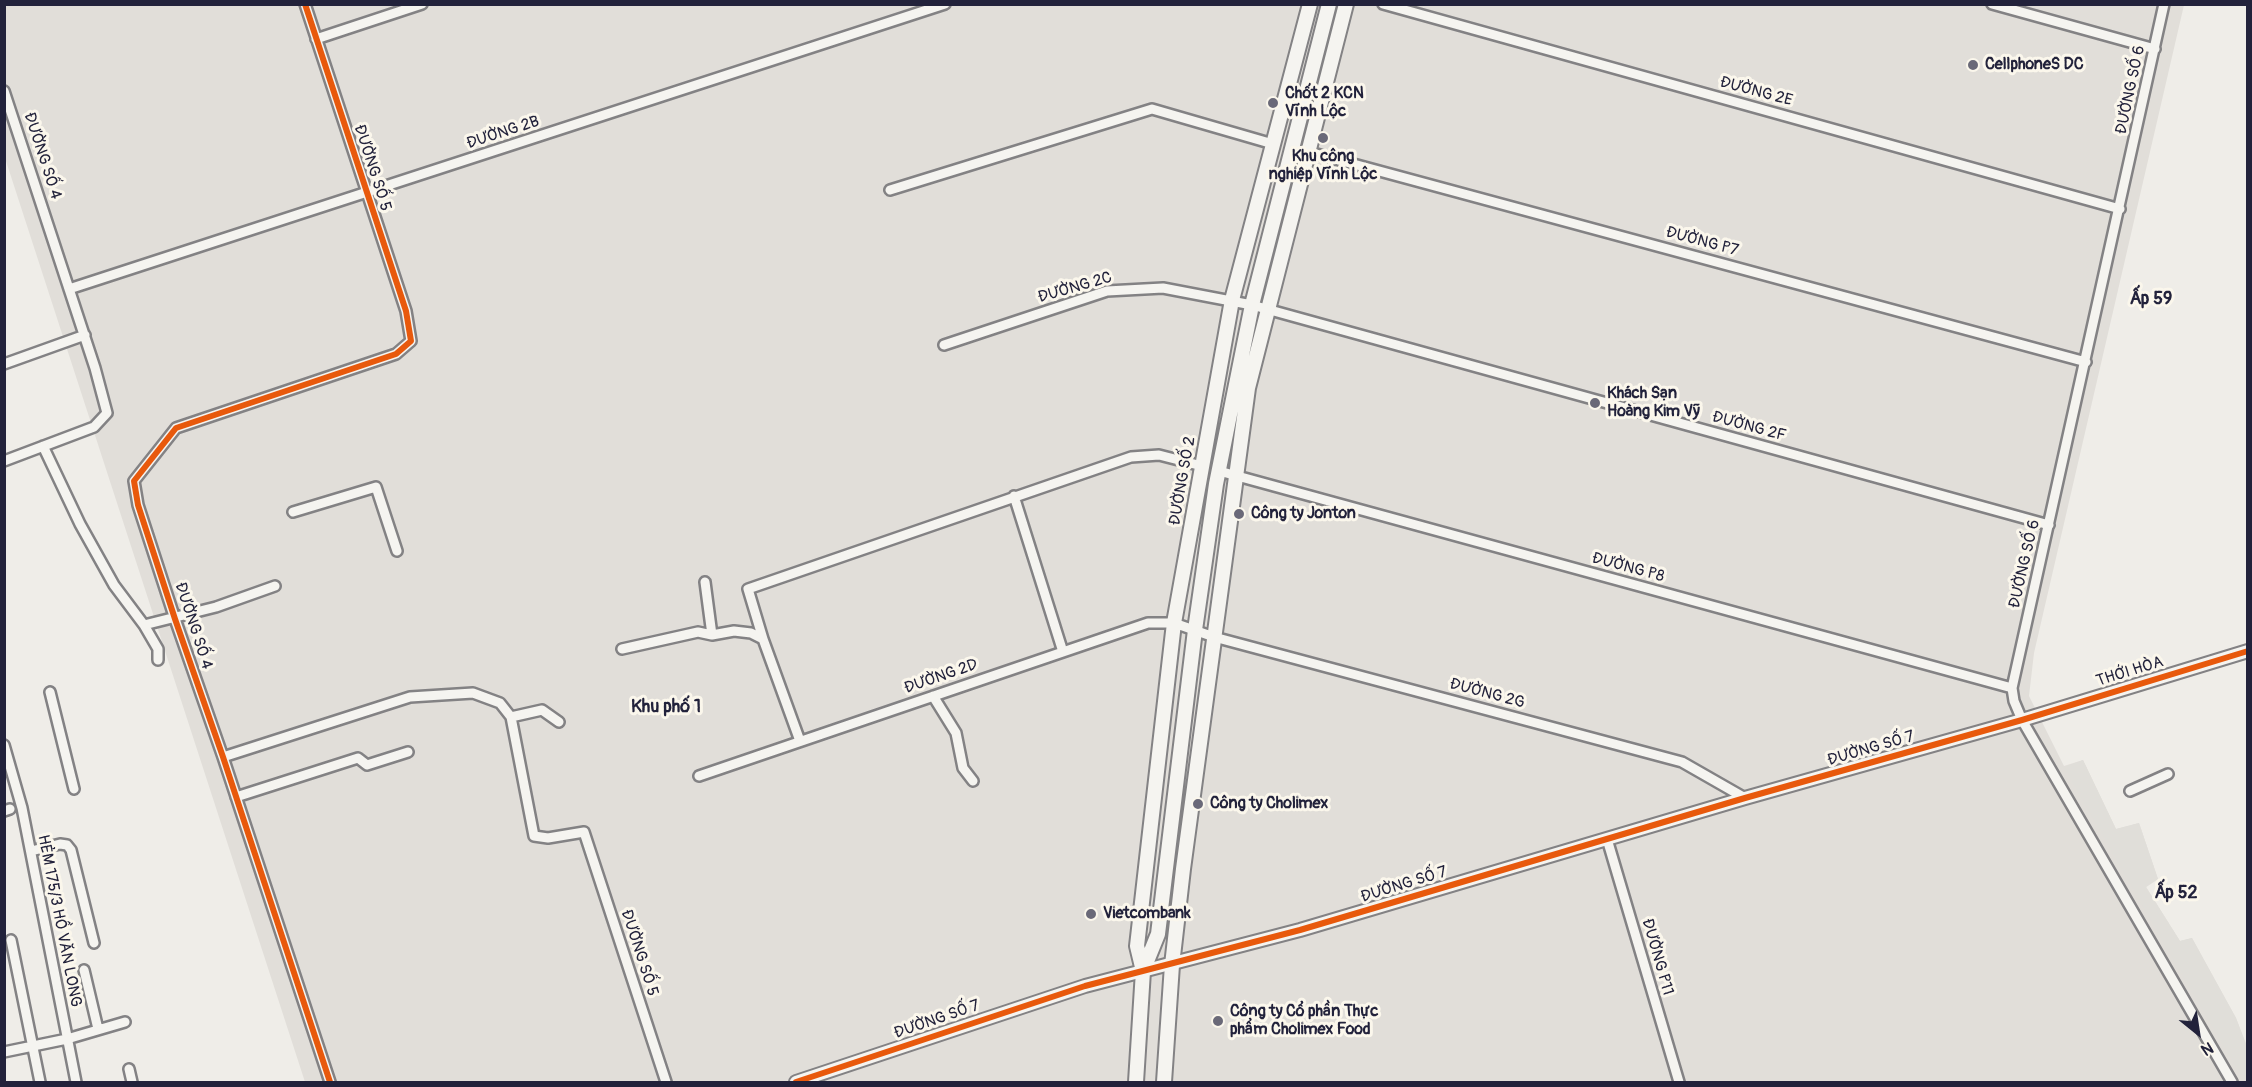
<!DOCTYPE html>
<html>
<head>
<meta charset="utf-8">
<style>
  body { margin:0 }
  #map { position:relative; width:2252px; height:1087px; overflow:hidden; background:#efede8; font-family:Pangolin,sans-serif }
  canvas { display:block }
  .frame { position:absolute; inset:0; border:6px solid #22223b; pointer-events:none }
  .north { position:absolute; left:2168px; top:1003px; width:60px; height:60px; -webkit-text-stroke:4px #fbf7ec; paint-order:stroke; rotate:150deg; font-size:16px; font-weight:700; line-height:24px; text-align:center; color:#22223b }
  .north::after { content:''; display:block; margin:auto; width:21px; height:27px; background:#22223b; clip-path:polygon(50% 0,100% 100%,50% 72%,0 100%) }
</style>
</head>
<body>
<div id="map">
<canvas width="2252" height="1087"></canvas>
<div class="frame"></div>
<div class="north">N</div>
</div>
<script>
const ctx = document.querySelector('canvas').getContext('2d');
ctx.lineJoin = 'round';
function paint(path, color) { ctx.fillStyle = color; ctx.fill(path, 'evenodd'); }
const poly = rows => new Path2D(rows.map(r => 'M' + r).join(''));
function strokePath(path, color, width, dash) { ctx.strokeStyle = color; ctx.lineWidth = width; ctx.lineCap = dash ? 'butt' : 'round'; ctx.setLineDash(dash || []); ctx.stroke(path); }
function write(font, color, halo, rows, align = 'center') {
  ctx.font = font + ' Pangolin,sans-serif'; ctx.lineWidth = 6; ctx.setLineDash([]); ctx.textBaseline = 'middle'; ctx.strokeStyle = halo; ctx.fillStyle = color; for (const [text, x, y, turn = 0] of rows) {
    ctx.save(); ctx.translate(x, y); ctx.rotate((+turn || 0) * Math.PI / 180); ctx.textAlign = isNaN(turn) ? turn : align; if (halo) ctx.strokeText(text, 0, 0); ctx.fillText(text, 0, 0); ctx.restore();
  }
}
paint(poly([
  [4,5,2184,5,2034,653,2029,696,2064,766,2083,760,2116,829,2139,823,2158,879,2146,887,2180,941,2192,938,2236,1018,2247,1046,2247,1082,305,1082,5,158]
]), '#e1ded9');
paint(poly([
  [2083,760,2116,829,2139,823,2158,879,2146,887,2180,941,2192,938,2236,1018,2247,1048,2247,1082,2245,1082,2165,945,2064,767]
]), '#e0ded9');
const minor = poly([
  [305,4,406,311,411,341,396,354,176,428,134,481,138,505,175,619,223,757,330,1082],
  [1383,4,2120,209],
  [1992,4,2155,49],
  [2164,4,2012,688,2014,701,2022,720,2232,1082],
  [316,39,422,4],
  [4,91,95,368,107,413,94,427,4,461],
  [1309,152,2086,362],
  [890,190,1152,109,1273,144],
  [69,289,945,4],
  [944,345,1107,291,1163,288,1252,305,2049,525],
  [4,364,85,335],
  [43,446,80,524,114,585,144,625,158,649,158,660],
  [1219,471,2012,688],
  [1014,496,1063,652],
  [293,512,376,487,397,551],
  [705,582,712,635],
  [144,625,216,607,275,586],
  [763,639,748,589,1131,457,1159,455,1202,466],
  [622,649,698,632,712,635,734,631,751,633,763,639,800,741],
  [50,692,74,789],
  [933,696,956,733,963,768,973,781],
  [511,717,542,710,559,722],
  [4,745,22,808,76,1082],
  [223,757,410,697,473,693,500,703,511,717,534,836,548,838,584,832,666,1082],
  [699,776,1148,623,1174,623,1214,637,1682,762,1745,798],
  [2130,791,2168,774],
  [236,797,358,758,367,765,408,752],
  [4,811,10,809],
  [1607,839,1679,1082],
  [31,851,60,844,67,845,71,850,94,943],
  [11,940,40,1082],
  [84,970,98,1029],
  [4,1052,67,1039,125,1022],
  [129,1069,132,1082]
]);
const tertiary = poly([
  [796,1082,1085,986,1300,930,1745,798,2022,720,2248,651]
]);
const secondary = poly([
  [1143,971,1158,934,1195,630,1216,484,1252,305,1329,4],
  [1136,1082,1143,971,1137,946,1174,623,1232,300,1310,4],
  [1164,1082,1172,965,1183,869,1248,388,1346,4]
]);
strokePath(minor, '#838284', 14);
strokePath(tertiary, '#838284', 16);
strokePath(secondary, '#838284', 18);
strokePath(minor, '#f5f4f0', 9);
strokePath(tertiary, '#f5f4f0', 12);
strokePath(secondary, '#f5f4f0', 14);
strokePath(poly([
  [305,4,406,311,411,341,396,354,176,428,134,481,138,505,175,619,223,757,330,1082],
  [796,1082,1085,986,1300,930,1745,798,2022,720,2248,651]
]), '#e8590c', 6);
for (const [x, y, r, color] of [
  [1973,65,6,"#6a6978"],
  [1273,103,6,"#6a6978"],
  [1323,138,6,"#6a6978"],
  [1595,403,6,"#6a6978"],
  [1239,514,6,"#6a6978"],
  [1198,804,6,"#6a6978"],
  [1091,914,6,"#6a6978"],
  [1218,1021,6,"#6a6978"]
]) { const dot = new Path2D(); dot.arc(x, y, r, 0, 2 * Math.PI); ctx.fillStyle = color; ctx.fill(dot); strokePath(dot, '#fbf7ec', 2); }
write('bold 16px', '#22223b', '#fbf7ec', [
  ["CellphoneS DC",1985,65],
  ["Chốt 2 KCN",1285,94],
  ["Vĩnh Lộc",1285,112],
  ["Khu công",1323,157,"center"],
  ["nghiệp Vĩnh Lộc",1323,175,"center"],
  ["Khách Sạn",1607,394],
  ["Hoàng Kim Vỹ",1607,412],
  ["Công ty Jonton",1251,514],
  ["Công ty Cholimex",1210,804],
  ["Vietcombank",1103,914],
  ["Công ty Cổ phần Thực",1230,1012],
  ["phẩm Cholimex Food",1230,1030]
], 'left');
write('16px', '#22223b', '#fbf7ec', [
  ["ĐƯỜNG SỐ 6",2131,90,-78],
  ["ĐƯỜNG 2E",1756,92,15],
  ["ĐƯỜNG 2B",503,133,-18],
  ["ĐƯỜNG SỐ 4",42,156,72],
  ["ĐƯỜNG SỐ 5",372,168,72],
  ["ĐƯỜNG P7",1702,242,15],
  ["ĐƯỜNG 2C",1075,288,-16],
  ["ĐƯỜNG 2F",1749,427,15],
  ["ĐƯỜNG SỐ 2",1183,481,-80],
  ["ĐƯỜNG SỐ 6",2025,564,-77],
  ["ĐƯỜNG P8",1628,568,15],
  ["ĐƯỜNG SỐ 4",193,626,72],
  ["THỚI HÒA",2130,672,-17],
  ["ĐƯỜNG 2D",941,677,-19],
  ["ĐƯỜNG 2G",1487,694,15],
  ["ĐƯỜNG SỐ 7",1871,749,-16],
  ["ĐƯỜNG SỐ 7",1404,885,-17],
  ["HẺM 175/3 HỒ VĂN LONG",59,921,79],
  ["ĐƯỜNG SỐ 5",639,953,72],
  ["ĐƯỜNG P11",1657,957,74],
  ["ĐƯỜNG SỐ 7",937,1020,-19]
]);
write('bold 18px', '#22223b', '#fbf7ec', [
  ["Ấp 59",2151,299],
  ["Khu phố 1",666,707],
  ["Ấp 52",2176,893]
]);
</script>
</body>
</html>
